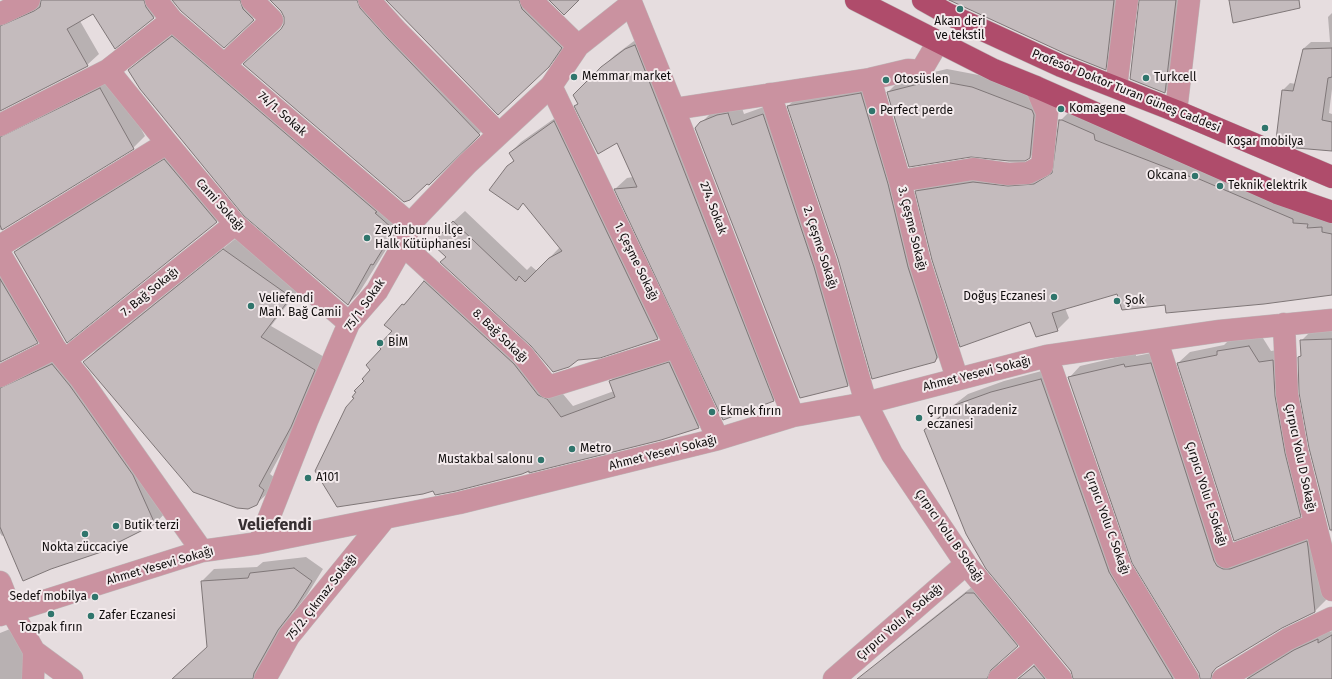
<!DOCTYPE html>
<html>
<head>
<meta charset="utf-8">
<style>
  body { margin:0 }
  canvas { display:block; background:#e6dddf }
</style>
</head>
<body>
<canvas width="1332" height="679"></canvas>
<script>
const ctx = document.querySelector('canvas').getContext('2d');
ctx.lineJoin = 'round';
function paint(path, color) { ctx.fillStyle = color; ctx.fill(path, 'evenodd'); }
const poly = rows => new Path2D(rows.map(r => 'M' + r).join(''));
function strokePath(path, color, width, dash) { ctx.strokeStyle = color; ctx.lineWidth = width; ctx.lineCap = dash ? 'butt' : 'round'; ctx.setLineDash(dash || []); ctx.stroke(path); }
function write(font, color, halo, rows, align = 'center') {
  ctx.font = font + ' "Fira Sans",sans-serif'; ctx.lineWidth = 4; ctx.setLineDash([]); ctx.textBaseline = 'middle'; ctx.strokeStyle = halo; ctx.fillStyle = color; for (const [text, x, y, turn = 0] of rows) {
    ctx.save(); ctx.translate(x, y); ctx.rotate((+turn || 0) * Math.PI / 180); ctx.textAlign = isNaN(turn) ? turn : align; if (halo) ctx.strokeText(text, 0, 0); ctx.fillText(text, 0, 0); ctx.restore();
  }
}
paint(poly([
  [42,0,161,0,165,6,154,17,115,47,94,13,80,21,99,54,87,65,0,82,0,7,18,14],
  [173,0,258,0,265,7,224,47],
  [270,0,374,0,492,121,429,184,282,28,285,23,285,16],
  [387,0,537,0,573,35,561,54,498,114],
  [968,0,1121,0,1114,61,1105,69],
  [1140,0,1183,0,1174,84,1165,92,1131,79],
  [1332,13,1332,89,1329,113,1332,114,1332,150,1283,90,1290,83,1296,84,1303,49,1311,42,1330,42,1328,17],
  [184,25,400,227,359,293,348,304,129,70,141,59],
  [638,38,785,389,773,400,615,189,627,178,633,177,618,142,576,106,579,103,575,95,614,56],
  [947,69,984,76,1044,99,1042,145,1030,157,888,92,900,80],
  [112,77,145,136,133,148,0,230,0,126],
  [872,82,946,350,935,361,788,106,799,95],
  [740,102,744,114,775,103,859,374,848,385,701,123,713,111],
  [1072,109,1332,216,1332,295,1165,304,1118,292,1065,308,1069,318,1057,330,1030,321,916,191,928,180,1046,173,1054,168,1060,121],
  [565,111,669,327,658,338,600,357,532,345,447,257,453,222,465,211,527,270,531,266,537,271,560,247,508,167,514,160,510,153,521,142],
  [176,149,228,210,217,221,15,253,26,241],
  [235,239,302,285,271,326,326,358,302,415,270,474,275,478,268,493,256,504,85,362,96,350],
  [0,244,49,330,37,342,0,361],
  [436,270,558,388,573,406,614,391,610,381,622,370,681,351,710,415,698,427,661,439,356,398,393,331,403,305],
  [1332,328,1332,533,1310,448,1299,357,1302,354,1301,341,1313,329],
  [1261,335,1271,351,1284,349,1312,504,1300,516,1178,363,1190,352,1224,345,1229,340],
  [1162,351,1225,549,1318,530,1326,600,1315,611,1281,627,1218,666,1211,673,1069,378,1080,366,1136,353,1136,356],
  [64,353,166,512,155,524,123,539,116,546,51,568,4,535,2,536,0,533,0,368],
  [1053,368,1121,560,1190,679,1074,679,1072,671,925,430,937,418,968,394,1004,381],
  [306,557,323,569,307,595,290,617,257,679,173,679,208,647,202,581,214,569,257,567,263,562],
  [978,582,1029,634,998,663,998,669,1006,679,858,679,861,678,890,652],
  [20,625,27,679,0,679,0,633],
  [1329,628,1330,632,1332,631,1332,679,1246,679,1254,671],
  [1046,655,1068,679,1016,679,1020,677]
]), '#0003');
const building = poly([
  [41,0,144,0,146,7,154,18,115,49,93,14,67,29,88,66,0,111,0,26,34,11,40,7,41,0],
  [172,0,240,0,243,9,254,20,224,48,181,11,172,0],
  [270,0,357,0,360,8,387,38,480,135,429,185,427,184,410,200,404,202,243,64,281,29,284,24,284,17,281,11,270,0],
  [386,0,519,0,522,9,562,48,549,67,498,115,386,0],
  [549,0,579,0,564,15,549,0],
  [949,0,1114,0,1106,70,1066,54,949,0],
  [1139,0,1176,0,1165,93,1130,79,1139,0],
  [1229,0,1299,0,1300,8,1233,23,1229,0],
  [172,36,377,212,375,213,392,228,385,235,389,239,373,265,371,264,348,305,244,216,140,89,128,70,172,36],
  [635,45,774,401,723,420,614,189,637,187,617,143,598,154,574,106,578,104,573,95,601,67,625,49,635,45],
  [1332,48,1332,77,1328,78,1322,120,1332,122,1332,151,1296,148,1276,140,1282,90,1293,91,1303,49,1332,48],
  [934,80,972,87,1032,110,1034,115,1030,158,1025,161,1009,161,971,157,909,167,887,92,934,80],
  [100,88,134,149,2,230,0,225,0,137,100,88],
  [861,93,888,184,908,267,937,357,935,362,872,379,838,259,787,106,861,93],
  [728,113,732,125,763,114,814,267,848,386,800,398,695,128,700,122,717,115,728,113],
  [1059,120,1062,120,1094,134,1095,140,1191,177,1192,176,1267,208,1293,219,1293,223,1308,224,1307,228,1322,227,1322,232,1332,234,1332,295,1264,304,1166,313,1165,305,1122,310,1117,294,1052,313,1058,331,1036,337,1030,322,960,347,932,260,915,191,973,182,1008,186,1034,184,1052,173,1059,120],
  [554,121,658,339,600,358,578,360,569,367,553,372,531,346,440,262,446,257,432,244,453,221,516,281,519,276,525,282,549,258,562,251,523,203,518,210,489,190,507,166,514,161,509,153,554,121],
  [164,159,217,222,67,343,14,252,164,159],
  [223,249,291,297,261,337,315,370,291,427,259,486,264,490,257,505,248,509,237,508,193,492,83,362,223,249],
  [0,279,38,343,0,362,0,279],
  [424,281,514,364,538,395,547,399,561,417,615,397,609,381,669,362,699,428,661,440,529,473,529,471,522,474,456,491,435,495,433,491,423,494,337,507,315,471,346,407,354,398,352,397,356,392,354,391,364,381,362,379,370,370,366,365,381,349,378,346,392,331,384,325,402,304,404,305,424,281],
  [1332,339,1332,530,1330,530,1309,448,1299,393,1298,357,1301,356,1300,340,1332,339],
  [1249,346,1259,362,1273,360,1275,396,1285,453,1301,517,1234,541,1177,363,1217,355,1217,351,1249,346],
  [1151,363,1214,561,1217,566,1223,569,1230,569,1307,541,1308,547,1315,612,1282,628,1216,668,1212,673,1211,679,1200,679,1199,673,1132,563,1068,377,1124,364,1125,367,1151,363],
  [52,364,70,386,133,475,155,524,115,544,116,547,51,569,23,581,0,527,0,388,52,364],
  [1041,379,1109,572,1173,679,1073,679,1071,671,986,569,966,534,924,430,955,405,991,392,1041,379],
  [294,568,312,581,295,608,278,630,254,673,253,679,172,679,207,647,201,581,248,578,250,573,294,568],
  [966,593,974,593,1018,646,991,670,987,679,857,679,966,593],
  [1332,635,1332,679,1247,679,1294,650,1318,639,1318,643,1332,635],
  [1034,666,1045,679,1018,679,1034,666]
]);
paint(building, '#c4bbbd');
strokePath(building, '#7f7778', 1);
const minor = poly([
  [156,0,172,20,410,224],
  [369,0,396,30,499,134],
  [531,0,578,46],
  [630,0,674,109,793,416],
  [0,14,29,0],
  [224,65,272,20,252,0],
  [108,70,167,143,235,224,349,323],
  [870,79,900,181,920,263,957,378],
  [551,86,676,347,718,439],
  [1116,87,1127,0],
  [770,94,826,263,866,403,892,454,966,564,1061,679],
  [674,109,870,79,908,70,921,71,938,42],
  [1176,111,1189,0],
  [0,125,108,70,172,20],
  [900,181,973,169,1008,174,1028,173,1042,166,1047,113,1036,87],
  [403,245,523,355,548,387,676,347],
  [0,246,167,143],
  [0,254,55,348,80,378,202,551],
  [1284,324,1287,394,1297,451,1332,590],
  [1157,341,1226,557,1314,525],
  [1047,356,1121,568,1188,679],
  [65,360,235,224],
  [0,376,55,348],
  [259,543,307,421,349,323,377,291,403,245,410,224,467,164,551,86,578,46,631,4],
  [0,582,11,610,34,651,33,679],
  [0,615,202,551,259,543,459,503,718,439,793,416,866,403,1047,356,1220,331,1332,320],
  [34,651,72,679],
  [265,679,289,636,385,518],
  [834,679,966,564],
  [999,679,1035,648],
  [1223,679,1288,639,1332,618]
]);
const major = poly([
  [856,0,994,70,1036,87,1277,193,1332,212],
  [923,0,948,14,1061,66,1176,111,1332,177]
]);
strokePath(minor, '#bfb8b9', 23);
strokePath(major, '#bfb8b9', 23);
strokePath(minor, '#ca92a0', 22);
strokePath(major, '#af4c6b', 22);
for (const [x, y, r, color] of [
  [960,9,4,"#2f756c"],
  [574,77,4,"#2f756c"],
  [1146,78,4,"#2f756c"],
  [886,80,4,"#2f756c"],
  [1061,109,4,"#2f756c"],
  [872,111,4,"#2f756c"],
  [1265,128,4,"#2f756c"],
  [1195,176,4,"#2f756c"],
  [1220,186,4,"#2f756c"],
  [367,238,4,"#2f756c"],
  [1054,297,4,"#2f756c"],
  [1117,301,4,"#2f756c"],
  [251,306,4,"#2f756c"],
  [380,343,4,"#2f756c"],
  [712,412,4,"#2f756c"],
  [919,418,4,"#2f756c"],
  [572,449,4,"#2f756c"],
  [541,460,4,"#2f756c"],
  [308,478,4,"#2f756c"],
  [116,526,4,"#2f756c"],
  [85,534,4,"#2f756c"],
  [95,597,4,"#2f756c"],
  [51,614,4,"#2f756c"],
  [91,616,4,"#2f756c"]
]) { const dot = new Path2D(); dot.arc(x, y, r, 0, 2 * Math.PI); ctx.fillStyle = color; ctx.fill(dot); strokePath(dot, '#f3eaec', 1.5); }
write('12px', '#100d0d', '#f3eaec', [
  ["Akan deri",960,22,"center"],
  ["ve tekstil",960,36,"center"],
  ["Memmar market",582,77],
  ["Turkcell",1154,78],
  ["Otosüslen",894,80],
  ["Komagene",1069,109],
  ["Perfect perde",880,111],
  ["Koşar mobilya",1265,142,"center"],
  ["Okcana",1187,176,"right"],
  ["Teknik elektrik",1228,186],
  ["Zeytinburnu İlçe",375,231],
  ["Halk Kütüphanesi",375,245],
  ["Doğuş Eczanesi",1046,297,"right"],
  ["Veliefendi",259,299],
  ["Mah. Bağ Camii",259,313],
  ["Şok",1125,301],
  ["BİM",388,343],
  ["Çırpıcı karadeniz",927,411],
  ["eczanesi",927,425],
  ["Ekmek fırın",720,412],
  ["Metro",580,449],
  ["Mustakbal salonu",533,460,"right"],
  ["A101",316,478],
  ["Butik terzi",124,526],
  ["Nokta züccaciye",85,548,"center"],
  ["Sedef mobilya",87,597,"right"],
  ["Zafer Eczanesi",99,616],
  ["Tozpak fırın",51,628,"center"]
], 'left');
write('12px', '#100d0d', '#f3eaec', [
  ["Profesör Doktor Turan Güneş Caddesi",1126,91,22],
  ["74/1. Sokak",282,114,41],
  ["Cami Sokağı",220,205,48],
  ["274. Sokak",713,208,69],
  ["3. Çeşme Sokağı",912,229,76],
  ["2. Çeşme Sokağı",820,248,72],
  ["1. Çeşme Sokağı",636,262,64],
  ["7. Bağ Sokağı",150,292,-39],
  ["75/1. Sokak",365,305,-55],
  ["8. Bağ Sokağı",500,336,44],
  ["Ahmet Yesevi Sokağı",977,374,-14],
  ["Ahmet Yesevi Sokağı",663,453,-14],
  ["Çırpıcı Yolu D Sokağı",1300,458,78],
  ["Çırpıcı Yolu E Sokağı",1206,494,72],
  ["Çırpıcı Yolu C Sokağı",1107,523,70],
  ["Çırpıcı Yolu B Sokağı",949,536,55],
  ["Ahmet Yesevi Sokağı",160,566,-16],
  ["75/2. Çıkmaz Sokağı",322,597,-52],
  ["Çırpıcı Yolu A Sokağı",900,622,-41]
]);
write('bold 16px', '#362f31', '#f3eaec', [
  ["Veliefendi",275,526]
]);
</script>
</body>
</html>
